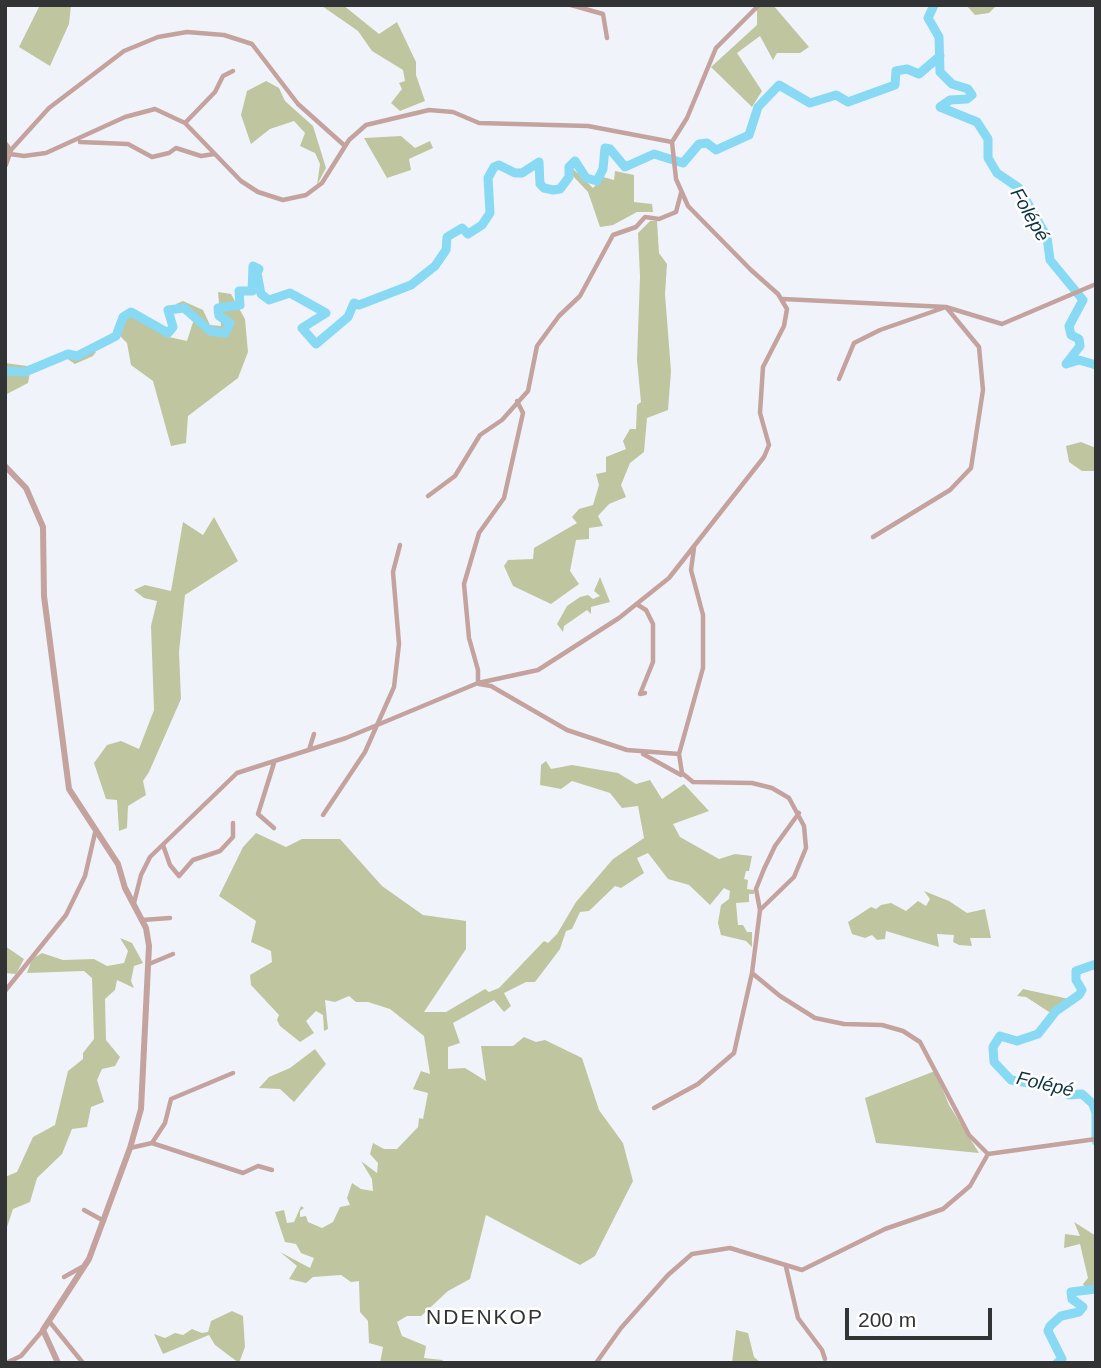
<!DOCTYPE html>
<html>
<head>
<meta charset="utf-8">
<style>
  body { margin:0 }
  #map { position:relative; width:1101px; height:1368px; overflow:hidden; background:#f1f3fb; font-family:Arial,sans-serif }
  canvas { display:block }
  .frame { position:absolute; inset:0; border:7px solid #323335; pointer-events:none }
  .scale { position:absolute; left:845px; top:1308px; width:147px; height:32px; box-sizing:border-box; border:4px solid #323335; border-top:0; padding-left:9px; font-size:21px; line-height:24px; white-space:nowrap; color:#323335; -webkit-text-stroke:5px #fff; paint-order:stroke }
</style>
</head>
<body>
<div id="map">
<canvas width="1101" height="1368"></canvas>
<div class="frame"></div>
<div class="scale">200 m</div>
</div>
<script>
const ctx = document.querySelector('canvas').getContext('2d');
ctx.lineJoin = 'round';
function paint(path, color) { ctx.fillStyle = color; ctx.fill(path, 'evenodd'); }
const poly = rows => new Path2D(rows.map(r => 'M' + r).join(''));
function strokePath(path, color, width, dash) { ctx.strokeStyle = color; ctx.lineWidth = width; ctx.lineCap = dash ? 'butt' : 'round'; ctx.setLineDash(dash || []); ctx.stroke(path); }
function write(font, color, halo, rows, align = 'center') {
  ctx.font = font + ' Arial,sans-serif'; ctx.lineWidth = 5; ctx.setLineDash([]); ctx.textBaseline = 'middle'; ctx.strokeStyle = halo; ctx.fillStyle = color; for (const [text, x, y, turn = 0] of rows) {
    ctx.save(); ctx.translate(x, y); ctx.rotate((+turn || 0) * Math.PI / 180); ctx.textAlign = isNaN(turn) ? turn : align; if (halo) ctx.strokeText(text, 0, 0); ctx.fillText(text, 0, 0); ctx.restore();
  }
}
paint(poly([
  [40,5,71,5,69,24,50,66,19,47],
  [343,5,379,34,397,22,416,62,416,75,425,101,400,111,391,103,402,89,399,83,405,81,403,70,372,51,358,31,322,6],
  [761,5,773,5,809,47,800,53,777,53,773,60,760,36,737,53,762,91,752,107,711,67,757,25,757,9],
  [966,5,997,5,989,13,975,15],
  [266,81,279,88,285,101,313,126,326,168,317,185,320,164,315,153,300,146,305,133,294,121,270,129,251,144,241,115,247,91],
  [401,136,415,148,430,141,433,148,409,159,411,170,387,178,364,138],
  [571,167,593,188,603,177,614,180,615,171,634,175,634,202,652,204,653,212,637,212,613,225,600,227,588,192,572,175],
  [650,221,657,221,659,253,667,264,665,294,671,371,668,410,647,418,644,452,630,463,621,485,626,497,609,504,598,516,603,526,589,528,589,539,576,540,570,571,579,584,551,604,513,586,504,566,508,560,533,559,534,548,577,523,572,517,579,509,593,505,599,485,596,474,606,472,606,457,626,449,623,441,630,429,636,429,637,405,641,402,637,360,640,277,638,233],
  [218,292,231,294,245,319,248,352,238,378,188,416,186,443,171,446,153,381,131,365,127,343,120,336,125,318,132,315,169,337,187,341,194,319,176,304,183,301,203,310,210,325,221,326],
  [92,346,96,352,93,356,75,364,66,358,47,365,30,372,28,383,5,395,5,363,27,366,70,355,76,360,84,355,83,350],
  [1081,442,1096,448,1096,471,1082,471,1069,462,1066,446],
  [214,517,238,561,185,595,179,652,181,699,149,772,143,781,146,795,128,806,127,828,119,831,117,800,106,799,94,763,107,745,121,741,139,749,154,710,151,626,157,601,144,598,134,590,145,585,171,591,183,522,203,535],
  [600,577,610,602,591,607,591,614,587,610,564,626,563,632,557,624,567,606,580,597,588,595,593,599,600,596,594,591],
  [546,761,551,769,572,765,618,773,636,784,650,780,662,799,684,784,709,811,673,824,680,837,719,859,735,854,752,856,749,871,746,871,744,879,748,880,747,889,754,890,754,894,749,894,749,902,736,903,738,925,743,925,747,932,752,932,752,947,746,941,721,935,718,923,721,905,729,899,730,891,724,888,710,905,689,885,668,879,648,853,637,858,644,873,621,888,615,886,589,911,580,912,572,929,566,931,560,949,535,982,526,982,504,993,511,1006,504,1012,494,1000,453,1023,460,1043,448,1047,448,1069,465,1068,486,1081,481,1046,513,1046,524,1037,536,1042,545,1040,582,1058,599,1110,623,1143,633,1181,595,1256,580,1265,486,1215,470,1279,448,1291,421,1316,407,1316,397,1322,402,1336,426,1346,424,1358,443,1360,440,1363,380,1363,383,1347,369,1343,368,1321,360,1312,359,1281,351,1282,341,1275,313,1277,306,1283,289,1279,297,1266,280,1252,310,1268,314,1258,301,1253,296,1244,285,1242,275,1212,284,1210,287,1223,294,1222,301,1206,304,1208,300,1211,300,1217,306,1216,308,1222,322,1228,333,1222,340,1207,350,1205,347,1198,352,1183,361,1189,373,1191,372,1179,361,1161,377,1173,378,1163,370,1154,373,1143,384,1149,397,1149,418,1127,419,1118,423,1119,428,1093,413,1089,421,1071,430,1074,424,1036,390,1009,368,1002,356,1002,349,996,335,1002,325,1000,328,1029,324,1031,323,1015,316,1011,306,1021,314,1033,300,1042,280,1026,277,1020,279,1015,251,985,250,975,272,962,271,951,251,942,256,921,219,896,243,847,256,833,286,847,302,839,340,839,382,886,423,915,466,921,466,949,424,1012,446,1012,485,989,489,992,499,988,544,941,548,943,557,934,576,902,613,859,644,838,638,806,622,808,610,793,572,781,561,789,540,785,541,765],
  [924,891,949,901,967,913,985,909,991,938,970,938,972,946,959,945,953,942,954,935,937,934,939,947,886,931,885,939,877,940,872,935,865,938,852,934,848,922,871,907,876,909,881,905,891,903,906,911,918,901,926,906,930,899],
  [120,938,132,943,143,963,134,966,131,981,134,988,117,980,115,990,105,999,106,1040,120,1057,115,1066,102,1069,97,1080,104,1102,91,1107,87,1127,72,1129,62,1154,37,1178,30,1202,13,1209,7,1227,5,1256,5,1177,17,1172,33,1137,55,1125,68,1071,83,1059,83,1053,94,1039,92,978,84,971,27,973,32,959,42,953,63,960,94,959,107,966,124,963,128,951],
  [5,946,24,959,16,974,5,973],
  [1023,989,1069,999,1049,1012,1026,997,1017,996],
  [315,1049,326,1064,294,1102,280,1089,259,1088,269,1077,290,1068],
  [935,1071,949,1105,979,1153,876,1143,865,1098],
  [1074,1222,1096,1236,1096,1288,1086,1290,1083,1284,1088,1278,1080,1244,1064,1248,1065,1234,1080,1236],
  [232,1311,243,1316,245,1347,239,1363,215,1345,209,1335,163,1354,154,1334,165,1338,175,1333,183,1335,192,1329,202,1333,208,1332,211,1321],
  [736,1330,748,1333,754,1357,761,1363,732,1363]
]), '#bfc69f');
strokePath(poly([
  [934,5,928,18,939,37,940,72,952,84,968,89,972,95,967,99,950,100,940,107,977,122,988,139,988,158,997,173,1019,188,1047,237,1050,260,1083,300,1069,326,1071,335,1079,339,1080,346,1066,364,1079,360,1096,365],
  [5,371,25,372,68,354,77,356,116,336,123,317,131,312,168,333,173,327,168,310,184,308,210,331,225,333,230,323,219,316,218,308,240,305,239,291,252,291,253,266,259,269,257,273,261,294,269,300,290,293,326,313,302,328,316,344,348,317,354,303,359,305,411,285,435,266,446,250,447,237,462,228,468,234,482,225,490,213,488,178,494,167,499,165,515,173,522,173,539,162,540,184,544,188,553,190,560,189,569,177,569,167,575,161,586,178,597,181,603,169,605,148,610,149,625,167,654,154,683,163,699,144,707,143,716,150,749,135,758,107,779,85,810,103,836,95,848,102,895,85,896,71,907,69,919,74,940,56],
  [1096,964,1076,971,1076,980,1082,990,1079,995,1056,1011,1038,1034,1017,1041,1000,1036,993,1047,994,1062,1011,1080,1058,1088,1069,1095,1082,1094,1093,1104,1096,1113],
  [1096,1114,1096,1141],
  [1057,1363,1062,1359,1048,1331,1050,1326,1061,1316,1079,1312,1083,1307,1072,1299,1071,1292,1096,1289]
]), '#87d9f4', 9);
strokePath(poly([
  [571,5,603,14,607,38],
  [185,123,215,92,223,76,233,71],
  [80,142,128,144,152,157,169,153,176,148,201,156,214,154],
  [10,151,49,108,124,51,158,37,187,32,224,35,252,44,298,104,345,146],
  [10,154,24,156,46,153,125,117,155,109,185,123,241,181,258,192,283,200,306,195,322,183,349,140,366,125,429,110,453,112,479,123,588,126,672,142],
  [783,299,946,307,880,330,854,343,839,379],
  [428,496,455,476,480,435,502,420,528,391,537,346,559,316,580,296,613,235,636,227,645,217,659,219,676,212,681,193],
  [873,537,950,490,971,468,983,390,979,347,946,307,1002,324,1096,284],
  [638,605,646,610,653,624,653,662,640,694,645,693],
  [478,683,478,670,469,638,464,584,479,533,504,498,523,413,517,401],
  [479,684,491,686,567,730,627,750,679,754,682,773,693,782,752,783,772,788,789,798,804,826,806,848,794,877,760,910,752,973,780,996,815,1018,844,1024,882,1025,903,1031,920,1042,969,1135,988,1154],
  [309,750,314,734],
  [643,754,681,775],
  [679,754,703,668,703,615,691,570,694,548],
  [323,815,365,752,394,687,399,644,393,572,400,545],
  [274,828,258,814,274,763],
  [163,845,170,865,179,876,193,860,220,851,233,837,233,823],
  [134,903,141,875,150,857,237,773,346,738,478,683,538,670,619,618,669,578,764,457,769,445,760,413,763,367,784,326,787,309,778,294,751,270,688,206,676,179,672,142,687,118,716,48,759,5],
  [760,910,756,889,764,869,775,846,799,813],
  [142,920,170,918],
  [149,964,173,954],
  [5,991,66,915,85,876,95,833],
  [654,1108,698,1084,734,1053,752,973],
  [152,1143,165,1123,171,1099,233,1073],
  [130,1148,152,1143,243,1173,258,1166,272,1170],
  [84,1210,104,1221],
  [786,1267,798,1318,822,1350,825,1359],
  [64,1277,82,1267],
  [49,1321,83,1363],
  [6,1363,21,1356,43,1330],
  [596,1363,621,1328,668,1275,692,1254,730,1248,802,1270,885,1229,943,1209,970,1186,988,1154,1096,1139]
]), '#c4a39e', 4.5);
strokePath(poly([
  [5,144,10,151,5,165],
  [5,466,26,488,43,527,44,596,69,789,118,864,125,888,146,928,149,946,141,1109,130,1148,89,1259,43,1330,58,1363]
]), '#c4a39e', 6);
write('italic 19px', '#0d343f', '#fff', [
  ["Folépé",1029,215,60],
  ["Folépé",1045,1085,13]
]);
ctx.letterSpacing = '2px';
write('21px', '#323335', '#fff', [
  ["NDENKOP",485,1318]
]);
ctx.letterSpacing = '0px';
</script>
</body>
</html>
